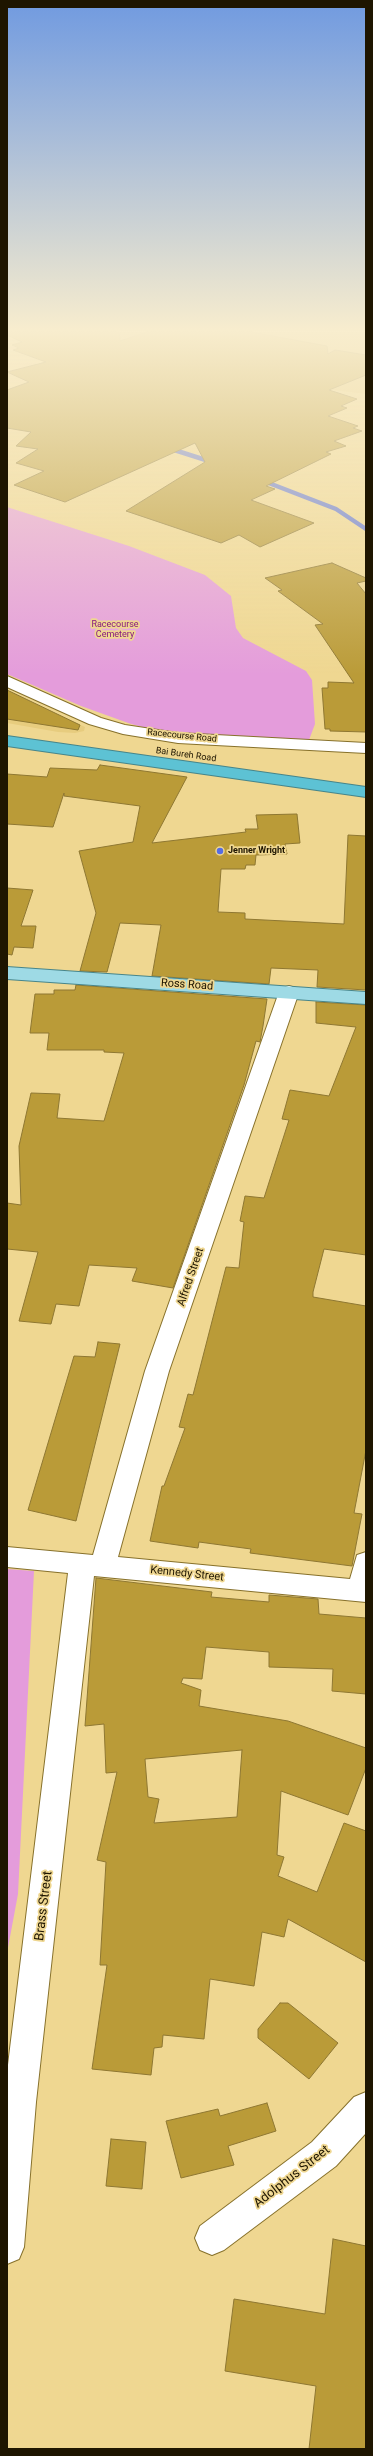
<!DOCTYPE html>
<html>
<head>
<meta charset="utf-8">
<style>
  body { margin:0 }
  #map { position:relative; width:373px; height:2456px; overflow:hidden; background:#efd791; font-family:Roboto,sans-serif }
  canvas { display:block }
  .frame { position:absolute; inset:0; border:8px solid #1e1500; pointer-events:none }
</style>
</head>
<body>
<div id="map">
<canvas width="373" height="2456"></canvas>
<div class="frame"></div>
</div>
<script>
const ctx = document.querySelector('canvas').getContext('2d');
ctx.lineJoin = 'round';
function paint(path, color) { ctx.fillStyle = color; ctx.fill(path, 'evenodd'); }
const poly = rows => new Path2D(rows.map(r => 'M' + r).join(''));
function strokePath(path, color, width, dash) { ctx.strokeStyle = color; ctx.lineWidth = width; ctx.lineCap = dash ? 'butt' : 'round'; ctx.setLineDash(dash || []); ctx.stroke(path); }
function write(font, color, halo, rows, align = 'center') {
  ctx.font = font + ' Roboto,sans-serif'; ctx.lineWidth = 3.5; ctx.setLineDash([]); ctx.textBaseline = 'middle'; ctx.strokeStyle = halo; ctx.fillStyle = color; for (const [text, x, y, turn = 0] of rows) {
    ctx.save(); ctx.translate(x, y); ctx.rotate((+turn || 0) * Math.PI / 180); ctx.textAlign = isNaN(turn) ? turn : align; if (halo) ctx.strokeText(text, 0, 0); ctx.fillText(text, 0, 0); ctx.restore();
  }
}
paint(poly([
  [82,332,366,332,366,394,267,382],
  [7,692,85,727,84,731,75,733,58,732,7,723]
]), '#e7cc7e');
paint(poly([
  [7,507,129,546,205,575,231,596,236,628,243,638,306,671,312,680,315,724,309,740,182,737,131,724,81,706,7,674],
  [7,1569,34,1571,18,1894,7,1953]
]), '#e49cdb');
strokePath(poly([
  [168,448,212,462],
  [261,480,336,509,366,529]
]), '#5c72d4', 4.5);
const building = poly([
  [7,332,119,332,120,341,147,332,251,332,327,346,328,354,335,350,366,355,366,375,329,390,357,399,341,406,347,408,328,416,358,426,353,428,362,431,334,441,346,446,326,452,331,454,266,486,275,489,251,500,314,523,260,547,239,535,221,543,126,511,205,462,195,443,65,502,14,485,44,471,16,463,38,449,16,446,31,432,7,428,7,390,29,382,7,372,46,362,13,350,19,348,12,345,22,342,7,335,7,332],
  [332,563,366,578,366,581,357,583,366,594,366,732,330,731,330,729,325,729,322,688,328,688,328,682,354,683,315,625,323,624,278,591,282,590,265,578,332,563],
  [7,690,80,725,78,730,7,719,7,690],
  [100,765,187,777,152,843,246,832,245,829,258,829,256,815,297,814,300,843,285,844,287,854,256,855,255,865,246,865,245,869,221,869,218,912,245,913,245,919,344,924,348,835,366,836,366,990,317,987,318,970,271,968,269,984,152,976,161,925,120,923,107,972,80,971,96,913,79,851,133,842,140,806,64,796,64,793,53,827,7,824,7,774,47,777,50,768,97,770,100,765],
  [7,888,33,890,21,926,36,926,33,948,14,947,12,955,7,954,7,888],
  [76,985,267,999,263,1026,260,1042,256,1041,244,1085,173,1288,132,1281,137,1268,89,1265,79,1306,56,1304,51,1324,19,1321,38,1252,7,1249,7,1203,21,1205,19,1146,31,1093,60,1094,57,1118,104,1121,124,1053,104,1052,104,1050,47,1050,49,1033,30,1033,35,994,54,994,54,990,75,990,76,985],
  [316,1002,366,1005,366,1255,324,1249,313,1292,313,1297,366,1306,366,1450,354,1513,362,1514,352,1566,250,1553,251,1549,199,1542,198,1548,150,1541,162,1486,164,1486,185,1428,179,1427,188,1394,193,1395,226,1267,239,1268,244,1222,240,1221,245,1196,264,1198,289,1120,282,1119,290,1090,329,1096,356,1027,316,1023,316,1002],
  [98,1342,120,1344,76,1521,28,1510,74,1356,95,1357,98,1342],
  [96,1578,212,1592,211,1597,269,1602,269,1595,318,1599,319,1614,366,1618,366,1694,332,1691,333,1669,269,1667,269,1652,206,1647,202,1679,183,1678,181,1683,201,1690,199,1706,288,1721,366,1748,366,1768,348,1815,281,1791,277,1855,284,1857,278,1876,317,1892,344,1823,366,1831,366,1962,288,1919,284,1937,262,1932,254,1986,210,1979,204,2039,163,2035,162,2047,154,2048,151,2075,92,2069,107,1965,100,1965,106,1862,97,1860,117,1772,106,1773,104,1724,85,1726,96,1578],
  [242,1750,237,1817,154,1823,159,1799,148,1797,145,1759,242,1750],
  [280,2003,288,2003,338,2043,309,2079,258,2038,258,2029,280,2003],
  [267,2103,276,2131,228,2146,234,2165,181,2178,166,2121,218,2109,220,2116,267,2103],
  [111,2139,146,2142,142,2189,106,2186,111,2139],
  [333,2239,366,2246,366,2449,309,2449,316,2386,225,2371,234,2299,325,2314,333,2239]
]);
paint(building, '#ba9b38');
strokePath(building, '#8e7732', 1);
const minor = poly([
  [7,676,101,718,125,725,178,733,366,743,366,753,178,743,123,734,89,724,7,687,7,676],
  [289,986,296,988,299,992,169,1371,118,1557,350,1579,357,1555,366,1552,366,1602,94,1576,36,2102,24,2247,19,2259,7,2264,7,2073,68,1573,7,1567,7,1547,93,1555,145,1371,279,992,282,988,289,986],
  [366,2092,366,2133,336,2166,224,2250,212,2255,200,2250,195,2238,200,2226,312,2142,354,2097,366,2092]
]);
const major = poly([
  [7,967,366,992,366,1004,7,979,7,967]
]);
const highway = poly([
  [7,736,366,787,366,797,7,746,7,736]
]);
strokePath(minor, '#87712b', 2);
strokePath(major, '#47858a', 2);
strokePath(highway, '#47858a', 2);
paint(minor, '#fff');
paint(major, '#9edae5');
paint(highway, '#5dc2d4');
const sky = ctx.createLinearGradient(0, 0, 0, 675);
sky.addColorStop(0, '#709ae0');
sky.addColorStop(0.49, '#f8edce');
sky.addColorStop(1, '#f8edce00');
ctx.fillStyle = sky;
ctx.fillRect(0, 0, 373, 675);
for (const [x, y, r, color] of [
  [220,851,4,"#566de3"]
]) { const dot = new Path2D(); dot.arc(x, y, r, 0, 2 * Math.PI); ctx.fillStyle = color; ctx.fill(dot); strokePath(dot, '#efd791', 1.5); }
write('9px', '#86177f', '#efd791', [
  ["Racecourse",115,625],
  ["Cemetery",115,635]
]);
write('9px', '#1e1500', '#efd791', [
  ["Racecourse Road",182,736,6],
  ["Bai Bureh Road",186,755,8]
]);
write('bold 9px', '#1e1500', '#efd791', [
  ["Jenner Wright",228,851]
], 'left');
write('11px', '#1e1500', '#efd791', [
  ["Ross Road",187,985,4],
  ["Alfred Street",191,1277,-71],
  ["Kennedy Street",187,1574,6]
]);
write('13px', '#1e1500', '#efd791', [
  ["Brass Street",44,1906,-83],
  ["Adolphus Street",292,2177,-38]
]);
</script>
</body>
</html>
